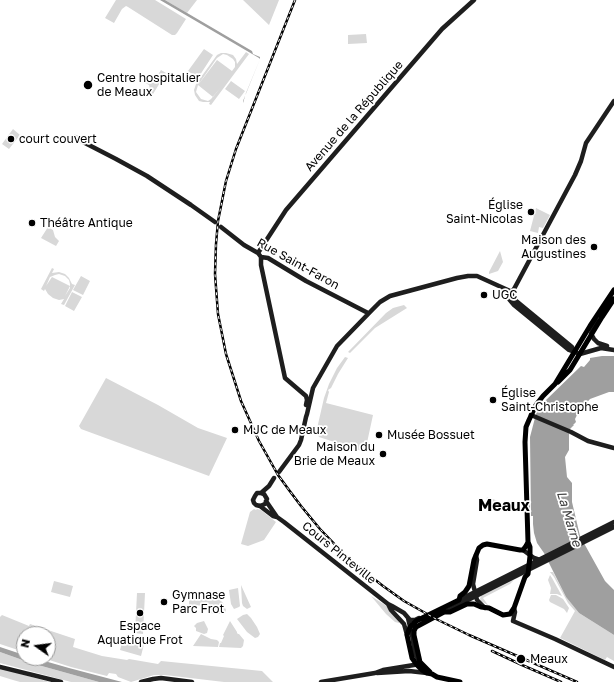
<!DOCTYPE html>
<html>
<head>
<meta charset="utf-8">
<style>
  body { margin:0 }
  #map { position:relative; width:614px; height:682px; overflow:hidden; background:#fff; font-family:"Golos Text",sans-serif }
  canvas { display:block }
  .north { position:absolute; left:16px; top:626px; width:40px; height:40px; box-sizing:border-box; background:#fff; border:1px solid #999; border-radius:50%; rotate:284deg; font-size:11px; font-weight:700; line-height:16px; text-align:center; color:#000 }
  .north::after { content:''; display:block; margin:auto; width:14px; height:18px; background:#000; clip-path:polygon(50% 0,100% 100%,50% 72%,0 100%) }
</style>
</head>
<body>
<div id="map">
<canvas width="614" height="682"></canvas>
<div class="north">N</div>
</div>
<script>
const ctx = document.querySelector('canvas').getContext('2d');
ctx.lineJoin = 'round';
function paint(path, color) { ctx.fillStyle = color; ctx.fill(path, 'evenodd'); }
const poly = rows => new Path2D(rows.map(r => 'M' + r).join(''));
function strokePath(path, color, width, dash) { ctx.strokeStyle = color; ctx.lineWidth = width; ctx.lineCap = dash ? 'butt' : 'round'; ctx.setLineDash(dash || []); ctx.stroke(path); }
function write(font, color, halo, rows, align = 'center') {
  ctx.font = font + ' "Golos Text",sans-serif'; ctx.lineWidth = 3.5; ctx.setLineDash([]); ctx.textBaseline = 'middle'; ctx.strokeStyle = halo; ctx.fillStyle = color; for (const [text, x, y, turn = 0] of rows) {
    ctx.save(); ctx.translate(x, y); ctx.rotate((+turn || 0) * Math.PI / 180); ctx.textAlign = isNaN(turn) ? turn : align; if (halo) ctx.strokeText(text, 0, 0); ctx.fillText(text, 0, 0); ctx.restore();
  }
}
paint(poly([
  [116,0,155,0,186,19,177,33,175,35,172,35,128,7,126,6,122,9,114,23,105,18],
  [165,0,197,0,187,13],
  [243,0,279,0,269,25],
  [366,34,367,43,348,44,348,35],
  [204,49,213,55,198,78,188,71],
  [246,52,249,54,211,105,209,104,210,102,203,102,199,101,195,95,194,90,196,84,217,55,221,53,226,53,233,55,236,59,237,64],
  [223,54,227,55,233,59,235,62,235,67,232,71,217,60,198,85,213,97,221,87,211,99,208,101,201,99,196,92,198,85,217,58],
  [161,70,166,73,153,94,151,94,149,85,138,79,141,75,153,83],
  [231,81,245,91,239,99,225,89],
  [13,129,20,135,9,149,2,144],
  [536,208,550,215,543,228,539,227,538,233,530,231],
  [48,227,53,230,55,237,59,241,56,246,41,238],
  [500,251,503,262,498,271,489,274,489,272],
  [52,268,54,269,52,273,59,272,65,274,69,278,72,284,75,285,64,305,61,304,64,299,59,300,53,298,48,294,45,289,44,291,41,289],
  [59,274,65,276,69,280,70,284,70,288,65,296,70,286,52,277,46,286,47,284,50,277,55,275],
  [81,276,90,281,83,295,73,290],
  [72,292,82,297,74,311,65,306],
  [404,305,407,308,375,328,350,353,348,352,386,313,393,308],
  [345,357,348,358,338,374,331,388,328,390,329,392,326,403,373,415,365,452,319,437,317,433,316,433,324,398,329,384,337,368],
  [106,378,158,405,198,428,227,438,209,476,81,429,79,426],
  [487,497,518,508,517,512,486,502],
  [254,509,256,510,257,509,261,510,276,522,264,540,248,546,241,544,250,512],
  [550,572,553,572,566,597,579,613,614,635,614,661,607,657,605,660,560,638,575,611,568,603,554,577],
  [550,575,552,578,562,596,557,594,550,594,551,588,548,580],
  [514,580,510,584,483,598,488,605,493,607,492,608,481,601,480,599,481,596],
  [54,581,73,586,70,597,51,592],
  [241,585,251,607,247,609,243,606,242,603],
  [238,588,240,606,239,607,234,609,231,604,229,590],
  [193,592,219,599,223,603,225,608,226,610,225,613,218,614,210,613,206,610,206,606,194,605,194,612,189,612,189,595,192,595],
  [137,593,145,593,143,634,135,633],
  [551,595,556,595,563,599,569,608,567,613,564,609,550,602,549,600],
  [371,596,385,605,393,613,399,621,399,623,395,622,386,614],
  [247,614,251,618,257,627,260,634,258,637,255,638,247,632,237,619,243,615],
  [2,615,29,626,30,624,75,639,73,647,102,656,127,660,129,659,158,664,161,661,262,671,273,682,224,682,165,675,154,675,131,682,118,677,116,674,109,673,107,676,71,667,43,658,48,658,48,634,24,634,24,652,0,644,0,617],
  [204,621,208,629,207,633,204,634,196,631,196,628,194,626,197,623],
  [230,621,237,632,237,633,238,634,239,634,244,640,243,646,241,648,219,647,220,643,221,643,224,636,223,635],
  [201,634,211,639,217,640,219,642,218,647,193,646],
  [123,638,144,644,141,656,120,650],
  [0,652,31,663,99,682,71,682,0,663],
  [0,668,24,675,50,682,20,682,13,680,0,676]
]), '#d8d8d8');
paint(poly([
  [160,0,165,0,252,51,253,54,260,57,260,59,246,93,243,103,243,101,260,59,259,58],
  [602,356,614,356,614,392,609,392,590,399,582,408,577,415,575,419,576,422,573,425,574,425,570,429,569,435,569,450,565,457,567,477,572,483,572,502,580,536,605,581,614,590,614,635,579,613,566,597,544,553,537,543,534,533,533,524,533,516,531,516,530,437,536,414,545,401,581,366,584,367,590,360,590,358],
  [0,647,24,655,24,658,34,658,69,668,122,682,99,682,31,663,0,652]
]), '#9f9f9f');
strokePath(poly([
  [75,137,85,143,116,159,147,176,191,205,215,222],
  [221,227,244,245,258,253,261,257,268,258,306,281,368,313],
  [258,253,286,210,442,29,474,0],
  [261,257,261,265,285,378,306,396,307,400,306,405],
  [505,292,509,295,509,299,514,305,569,350,580,354,601,348,614,350],
  [510,294,514,289,575,175,581,161,586,143,614,101],
  [596,321,593,326,591,334,594,339,598,343,607,346],
  [531,415,571,432,588,441,614,448],
  [279,472,299,445,301,440,306,417,307,414,313,388,337,346,373,309,380,302,390,296,457,278,468,276,477,276,510,291,515,300,572,347,574,352],
  [261,493,264,494,267,499,265,504,260,506,256,505,254,503,253,500,255,496,257,493,261,493,269,486,274,478],
  [266,501,277,517],
  [260,506,273,516,277,517,284,522,388,604,392,606,404,613,410,620,415,620,419,618],
  [523,550,534,558,540,560],
  [476,555,477,560,473,584,477,600,485,608],
  [459,600,614,522],
  [388,604,391,610,404,624,407,635],
  [514,608,515,612,513,621,555,639,614,667],
  [444,612,614,527],
  [408,618,412,635,415,654,420,662],
  [0,667,61,682],
  [377,673,409,671,427,673],
  [141,682,153,679,161,678,192,682],
  [321,682,375,673,383,670,420,664]
]), '#1e1e1e', 4.5);
strokePath(poly([
  [558,382,570,370,602,317,614,299],
  [430,672,420,662,414,635,414,631,416,627,444,612,450,612,467,604,474,604,481,607,489,608,503,615,510,614,514,608,525,577,528,574,530,556,530,547,528,542],
  [460,682,437,677,432,674,427,673,422,670,417,665,412,658,407,635,410,627,416,621,459,600,460,596,465,592,469,586,474,560,479,548,483,545,487,544,520,550,523,550,526,546,528,542,525,442,526,427,529,420,536,405,543,396,555,384,590,326,614,290]
]), '#000', 5);
const rail = poly([
  [295,0,236,149,226,181,218,221,216,244,215,274,218,314,226,354,241,401,259,441,278,475,289,490,301,506,320,529,345,555,359,567,383,586,404,601,436,619,469,635,577,682],
  [492,651,522,665,561,682]
]);
strokePath(rail, '#000', 2.5);
strokePath(rail, '#fff', 1, [3]);
for (const [x, y, r, color] of [
  [88,85,5,"#000"],
  [11,139,4,"#000"],
  [531,212,4,"#000"],
  [32,223,4,"#000"],
  [594,247,4,"#000"],
  [484,295,4,"#000"],
  [493,400,4,"#000"],
  [235,430,4,"#000"],
  [379,435,4,"#000"],
  [383,454,4,"#000"],
  [164,602,4,"#000"],
  [140,613,4,"#000"],
  [521,659,5,"#000"]
]) { const dot = new Path2D(); dot.arc(x, y, r, 0, 2 * Math.PI); ctx.fillStyle = color; ctx.fill(dot); strokePath(dot, '#fff', 1.5); }
write('12px', '#000', '#fff', [
  ["Centre hospitalier",97,78],
  ["de Meaux",97,92],
  ["court couvert",19,139],
  ["Église",523,205,"right"],
  ["Saint-Nicolas",523,219,"right"],
  ["Théâtre Antique",40,223],
  ["Maison des",586,240,"right"],
  ["Augustines",586,254,"right"],
  ["UGC",492,295],
  ["Église",501,393],
  ["Saint-Christophe",501,407],
  ["MJC de Meaux",243,430],
  ["Musée Bossuet",387,435],
  ["Maison du",375,447,"right"],
  ["Brie de Meaux",375,461,"right"],
  ["Gymnase",172,595],
  ["Parc Frot",172,609],
  ["Espace",140,626,"center"],
  ["Aquatique Frot",140,640,"center"],
  ["Meaux",530,659]
], 'left');
write('12px', '#000', '#fff', [
  ["Avenue de la République",354,116,-49],
  ["Rue Saint-Faron",298,264,29],
  ["Cours Pinteville",339,553,39]
]);
write('italic 13px', '#404040', '#fff', [
  ["La Marne",569,519,73]
]);
write('bold 16px', '#000', '#fff', [
  ["Meaux",504,506]
]);
</script>
</body>
</html>
